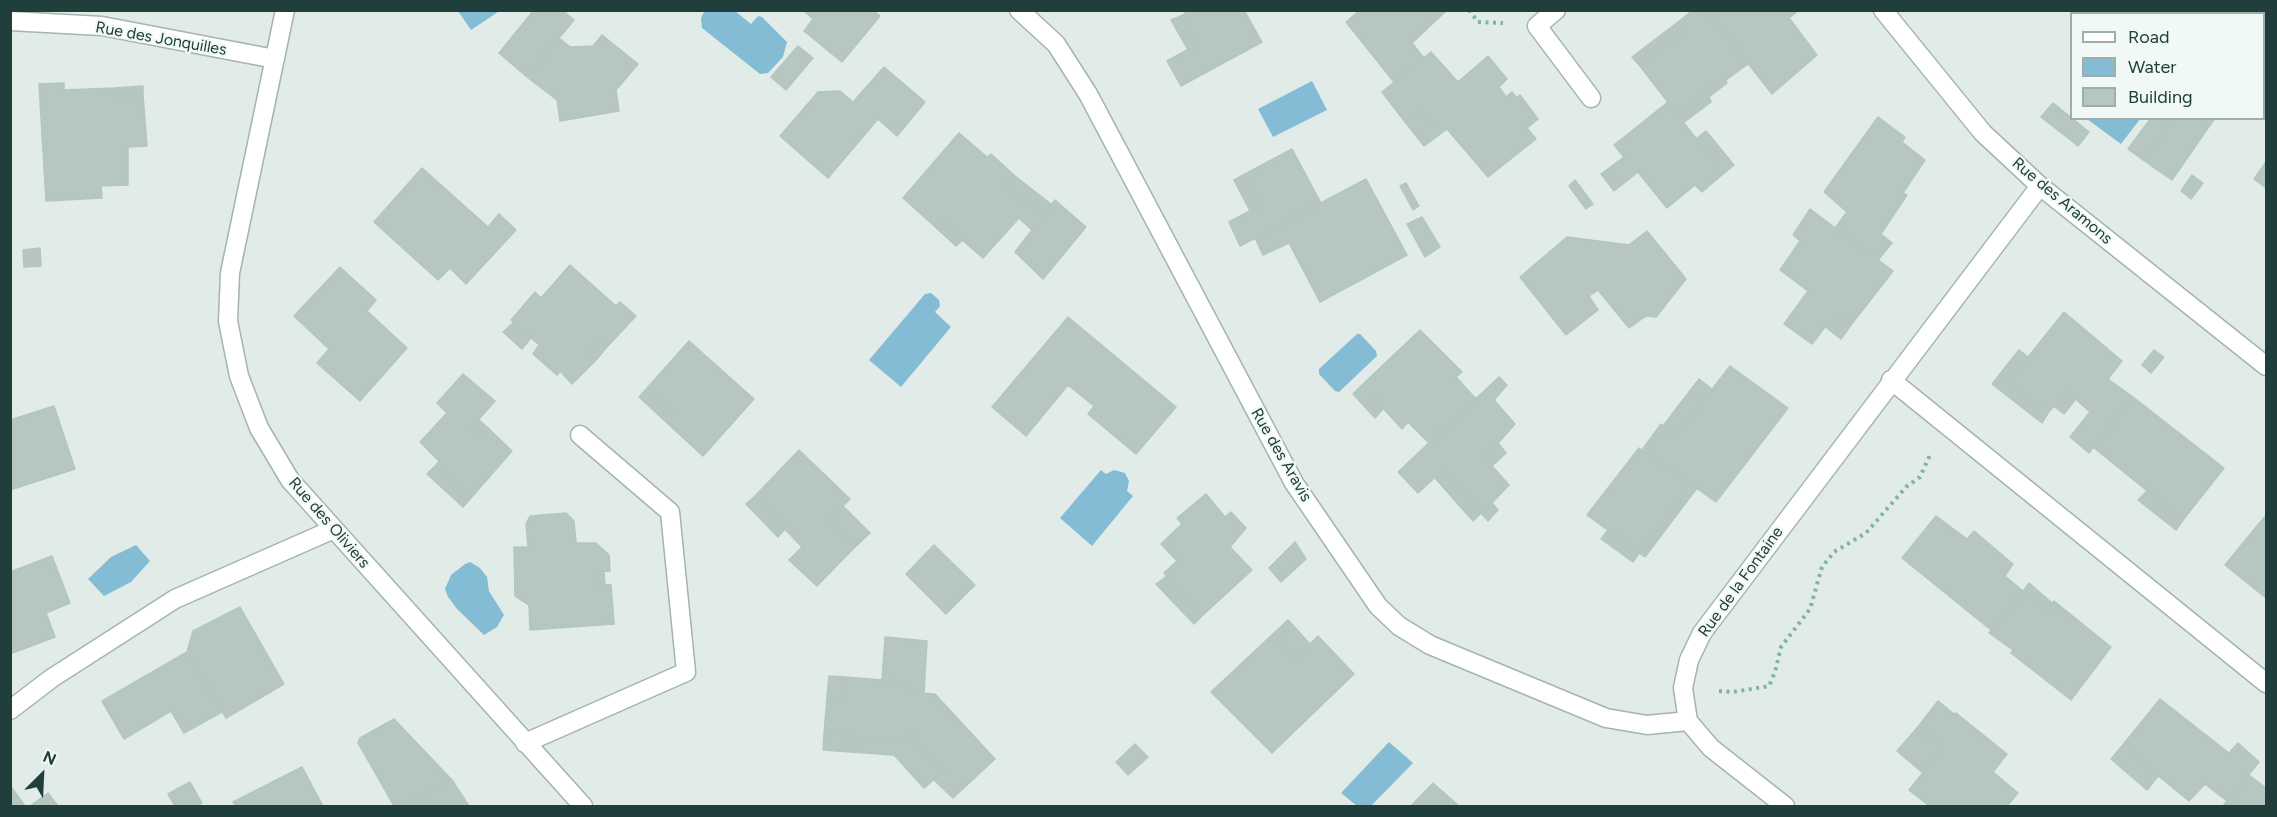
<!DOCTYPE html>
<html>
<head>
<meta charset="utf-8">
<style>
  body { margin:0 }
  #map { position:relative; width:2277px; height:817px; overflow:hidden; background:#e1ece9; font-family:Figtree,sans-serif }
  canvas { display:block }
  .frame { position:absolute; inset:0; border:12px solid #203e3b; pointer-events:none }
  .legend { position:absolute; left:2070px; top:12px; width:195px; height:108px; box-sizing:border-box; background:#f1f9f6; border:2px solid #9daeab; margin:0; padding:8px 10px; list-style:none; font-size:18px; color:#203e3b }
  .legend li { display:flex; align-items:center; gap:12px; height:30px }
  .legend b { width:30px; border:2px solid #9daeab }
  .north { position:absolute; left:12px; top:745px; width:60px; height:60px; -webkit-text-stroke:4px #f1f9f6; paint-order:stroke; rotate:24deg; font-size:16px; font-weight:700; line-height:24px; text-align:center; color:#203e3b }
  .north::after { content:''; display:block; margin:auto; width:21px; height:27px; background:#203e3b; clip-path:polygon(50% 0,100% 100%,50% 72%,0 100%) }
</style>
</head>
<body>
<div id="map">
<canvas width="2277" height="817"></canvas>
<div class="frame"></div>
<ul class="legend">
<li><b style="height:8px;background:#fff"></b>Road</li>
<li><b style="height:16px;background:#85bcd5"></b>Water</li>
<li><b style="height:16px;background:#b6c7c2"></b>Building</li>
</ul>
<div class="north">N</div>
</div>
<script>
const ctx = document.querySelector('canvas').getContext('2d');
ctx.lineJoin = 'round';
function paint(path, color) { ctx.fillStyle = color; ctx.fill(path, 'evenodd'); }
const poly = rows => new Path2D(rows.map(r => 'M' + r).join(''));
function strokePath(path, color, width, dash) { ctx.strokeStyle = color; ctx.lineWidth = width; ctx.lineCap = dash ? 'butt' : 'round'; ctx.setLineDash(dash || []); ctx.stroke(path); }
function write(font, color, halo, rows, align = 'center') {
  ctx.font = font + ' Figtree,sans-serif'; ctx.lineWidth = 4.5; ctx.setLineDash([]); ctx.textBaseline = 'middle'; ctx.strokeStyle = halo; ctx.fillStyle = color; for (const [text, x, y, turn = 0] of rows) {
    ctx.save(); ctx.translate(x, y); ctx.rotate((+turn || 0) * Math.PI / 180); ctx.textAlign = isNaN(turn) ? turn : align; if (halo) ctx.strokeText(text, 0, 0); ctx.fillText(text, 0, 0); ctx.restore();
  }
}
paint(poly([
  [705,10,735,11,751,24,758,16,762,17,787,42,783,57,768,73,760,74,702,28,701,18],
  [497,11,498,12,471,30,458,11],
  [1312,81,1327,110,1273,137,1258,109],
  [2087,119,2140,119,2121,144],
  [931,293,939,300,940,306,935,312,951,327,901,387,869,360,925,294],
  [1357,334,1360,334,1376,351,1377,356,1339,392,1335,391,1319,374,1319,369],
  [1101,470,1106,474,1114,470,1125,473,1129,481,1127,491,1133,496,1092,546,1060,518],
  [136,545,150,561,131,582,104,596,88,579,111,557],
  [470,562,480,568,487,577,489,591,504,615,497,627,484,635,458,610,448,597,445,589,451,575,465,564],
  [1389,742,1413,763,1371,806,1357,806,1341,793]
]), '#85bcd5');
const building = poly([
  [534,10,562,10,574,20,527,77,499,53,534,10],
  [803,10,873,10,880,16,842,62,804,31,813,19,803,10],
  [1188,10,1244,10,1262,42,1181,86,1167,61,1198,44,1183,15,1188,10],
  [1360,10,1447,10,1412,43,1424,58,1394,82,1346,22,1360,10],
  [1693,10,1706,10,1748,64,1726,80,1724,77,1677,114,1640,66,1686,30,1678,22,1693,10],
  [1706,10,1799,10,1789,18,1817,55,1772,94,1706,10],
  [1183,15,1198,44,1188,50,1171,20,1183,15],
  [1678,22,1686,30,1640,66,1632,57,1678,22],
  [602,35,638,64,616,90,619,111,560,121,557,100,527,77,559,38,570,47,593,46,602,35],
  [798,46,813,58,786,90,771,77,798,46],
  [1431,52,1458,82,1488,56,1507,79,1499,87,1506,97,1512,92,1517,98,1520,95,1538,119,1527,128,1536,139,1488,177,1447,129,1439,135,1420,110,1405,122,1382,92,1431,52],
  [884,67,925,102,897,136,878,119,828,178,780,136,818,92,840,91,853,102,884,67],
  [1724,77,1727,83,1709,97,1711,102,1683,123,1677,114,1724,77],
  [64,83,64,90,115,88,116,97,143,95,147,146,128,147,128,185,101,186,102,198,46,201,39,84,64,83],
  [143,86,143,95,116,97,115,88,143,86],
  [1668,102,1723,174,1702,192,1695,185,1667,208,1638,172,1614,191,1601,174,1624,157,1614,145,1668,102],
  [2053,103,2089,132,2078,146,2041,117,2053,103],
  [1420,110,1439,135,1424,146,1405,122,1420,110],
  [1878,117,1905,137,1902,142,1925,160,1903,193,1907,195,1881,234,1892,243,1878,260,1835,228,1847,212,1824,192,1878,117],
  [2151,118,2173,118,2143,160,2128,149,2151,118],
  [2173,118,2215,118,2172,180,2143,160,2173,118],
  [1706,131,1734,165,1723,174,1696,139,1706,131],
  [959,133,987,157,991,154,1015,176,1006,185,1043,217,1055,200,1086,227,1043,279,1015,252,1032,230,1019,218,983,258,938,219,932,224,903,198,959,133],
  [1292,149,1321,203,1240,246,1229,222,1261,205,1245,174,1292,149],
  [2266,162,2266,188,2254,179,2266,162],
  [422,168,488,227,499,214,516,230,466,284,450,268,438,280,374,222,422,168],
  [1245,174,1261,205,1250,211,1234,180,1245,174],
  [2192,175,2203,183,2191,199,2181,191,2192,175],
  [1015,176,1051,204,1043,217,1006,185,1015,176],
  [1366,179,1407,255,1320,302,1289,243,1263,255,1255,238,1366,179],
  [1575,180,1593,204,1586,209,1569,186,1575,180],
  [1406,183,1419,206,1413,210,1400,186,1406,183],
  [1810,209,1893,271,1851,325,1838,315,1828,329,1825,327,1812,344,1784,324,1808,291,1780,270,1800,241,1793,235,1810,209],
  [1422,217,1440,247,1425,257,1407,224,1422,217],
  [938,219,963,240,956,246,932,224,938,219],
  [1647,231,1686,279,1656,317,1646,316,1629,328,1598,290,1589,296,1598,310,1566,335,1520,277,1567,237,1629,245,1647,231],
  [40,248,41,266,24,267,23,250,40,248],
  [570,265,616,306,620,302,636,316,606,348,599,341,589,353,597,359,572,384,560,371,557,375,533,354,539,345,511,320,535,292,541,298,570,265],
  [340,267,376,300,367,311,407,348,360,401,317,363,329,349,294,316,340,267],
  [2064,312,2122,361,2108,379,2133,397,2089,453,2070,437,2090,412,2067,391,2048,413,2008,382,2064,312],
  [1838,315,1851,325,1841,339,1828,329,1838,315],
  [1068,317,1176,407,1136,454,1088,414,1094,406,1068,385,1026,436,992,407,1068,317],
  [514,322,531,338,522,349,503,332,514,322],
  [1420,330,1462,372,1456,377,1476,399,1429,443,1408,422,1402,429,1362,385,1420,330],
  [599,341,606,348,597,359,589,353,599,341],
  [689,341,754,399,703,456,665,421,673,412,647,388,689,341],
  [2019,350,2028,357,2008,382,2048,413,2042,423,1992,384,2019,350],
  [2154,350,2164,357,2151,373,2142,365,2154,350],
  [1730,366,1788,408,1716,502,1642,450,1661,424,1676,436,1730,366],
  [463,374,495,401,471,428,480,437,488,428,512,451,470,499,436,465,439,461,420,442,447,413,437,403,463,374],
  [1499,377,1507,385,1494,400,1515,424,1485,458,1509,485,1492,503,1498,510,1488,521,1443,470,1418,493,1398,472,1499,377],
  [1699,379,1712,389,1676,436,1663,426,1699,379],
  [1362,385,1383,409,1375,418,1353,394,1362,385],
  [647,388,673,412,665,421,639,397,647,388],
  [2067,391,2075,400,2064,414,2055,407,2067,391],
  [2133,397,2224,468,2183,520,2093,447,2133,397],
  [54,406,75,469,10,490,10,420,54,406],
  [478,419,488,428,480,437,471,428,478,419],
  [1498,443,1506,453,1491,467,1485,458,1498,443],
  [1639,448,1692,485,1639,553,1587,515,1639,448],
  [799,450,850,499,827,522,853,549,817,586,789,560,802,547,754,497,799,450],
  [436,465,470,499,463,507,427,474,436,465],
  [1443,470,1480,514,1473,521,1435,478,1443,470],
  [1692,485,1697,488,1645,557,1639,553,1692,485],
  [2147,491,2183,520,2176,530,2138,500,2147,491],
  [1206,494,1225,517,1231,512,1246,528,1230,547,1252,570,1203,615,1164,573,1177,561,1161,544,1182,524,1177,518,1206,494],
  [754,497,785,529,778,537,746,504,754,497],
  [843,506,870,533,853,549,827,522,843,506],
  [566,513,574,521,576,543,596,543,609,555,610,571,595,572,595,584,611,585,614,624,530,630,529,605,515,596,514,547,528,547,526,524,530,516,566,513],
  [2266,515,2266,598,2225,565,2266,515],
  [1936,516,1967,539,1974,531,2013,564,2005,576,2023,591,1991,630,1902,558,1936,516],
  [1608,530,1639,553,1633,562,1601,539,1608,530],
  [1295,542,1306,559,1281,582,1269,568,1295,542],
  [934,545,975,585,946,614,906,574,934,545],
  [52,556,70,603,46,613,55,637,10,654,10,572,52,556],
  [595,572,604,572,605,584,595,584,595,572],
  [1167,576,1203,615,1194,624,1156,584,1167,576],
  [2029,583,2052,603,2047,610,2023,591,2029,583],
  [2023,591,2047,610,2054,601,2111,647,2071,700,2011,653,2013,650,1989,633,2023,591],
  [240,607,284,684,226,718,187,652,193,631,240,607],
  [1288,620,1310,644,1296,658,1274,633,1288,620],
  [1274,633,1296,658,1318,636,1354,674,1272,753,1211,692,1274,633],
  [885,637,927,641,924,693,907,692,907,682,882,680,885,637],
  [187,652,222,712,184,733,171,711,124,739,102,701,187,652],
  [829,676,846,677,844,700,827,698,829,676],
  [846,677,907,682,907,692,935,694,995,759,953,798,934,780,944,771,909,733,902,740,824,734,827,698,844,700,846,677],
  [2160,699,2229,753,2238,743,2259,762,2227,801,2205,784,2189,801,2122,746,2160,699],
  [1938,701,1954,714,1956,713,2007,754,1993,772,2018,793,2007,806,1929,806,1909,790,1943,748,1917,728,1938,701],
  [394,719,452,780,405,806,394,806,358,743,360,738,394,719],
  [1917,728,1943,748,1923,773,1897,751,1917,728],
  [909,733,944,771,924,788,894,755,823,750,824,734,902,740,909,733],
  [1135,744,1148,757,1128,775,1116,762,1135,744],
  [2122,746,2159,775,2147,790,2111,759,2122,746],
  [302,767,323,806,236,806,233,802,302,767],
  [2249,775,2266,788,2266,806,2223,806,2249,775],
  [452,780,469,806,412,806,410,804,452,780],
  [190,782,202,803,197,806,175,806,168,794,190,782],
  [1433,783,1459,806,1411,806,1433,783],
  [10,785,25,806,10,806,10,785],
  [48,793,58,806,30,806,48,793]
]);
paint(building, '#b6c7c2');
strokePath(building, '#b3c6c1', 1.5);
const minor = poly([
  [285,10,230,273,228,321,239,376,259,428,290,480,583,806],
  [1019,10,1056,44,1088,94,1294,483,1378,606,1399,626,1430,645,1606,718,1647,725,1688,721],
  [1556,10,1537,26,1591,98],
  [1883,10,1983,133,2040,186,2266,366],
  [10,21,102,26,275,59],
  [1891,380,2266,683],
  [10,710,52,678,175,599,334,529],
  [525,743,686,672,670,512,580,435],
  [1785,806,1711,748,1688,721,1683,688,1689,660,1702,633,2040,186]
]);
strokePath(minor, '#a3b4b1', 21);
strokePath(poly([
  [1469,10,1478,22,1503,23],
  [1719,691,1733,692,1769,686,1775,672,1781,647,1810,609,1822,567,1834,552,1866,533,1906,487,1920,477,1930,455]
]), '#7fb2aa', 4, [3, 4.5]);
strokePath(minor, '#fff', 18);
write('16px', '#203e3b', '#f1f9f6', [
  ["Rue des Jonquilles",161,39,10],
  ["Rue des Aramons",2062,201,40],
  ["Rue des Aravis",1281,455,60],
  ["Rue des Oliviers",329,523,49],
  ["Rue de la Fontaine",1741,582,-54]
]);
</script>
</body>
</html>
